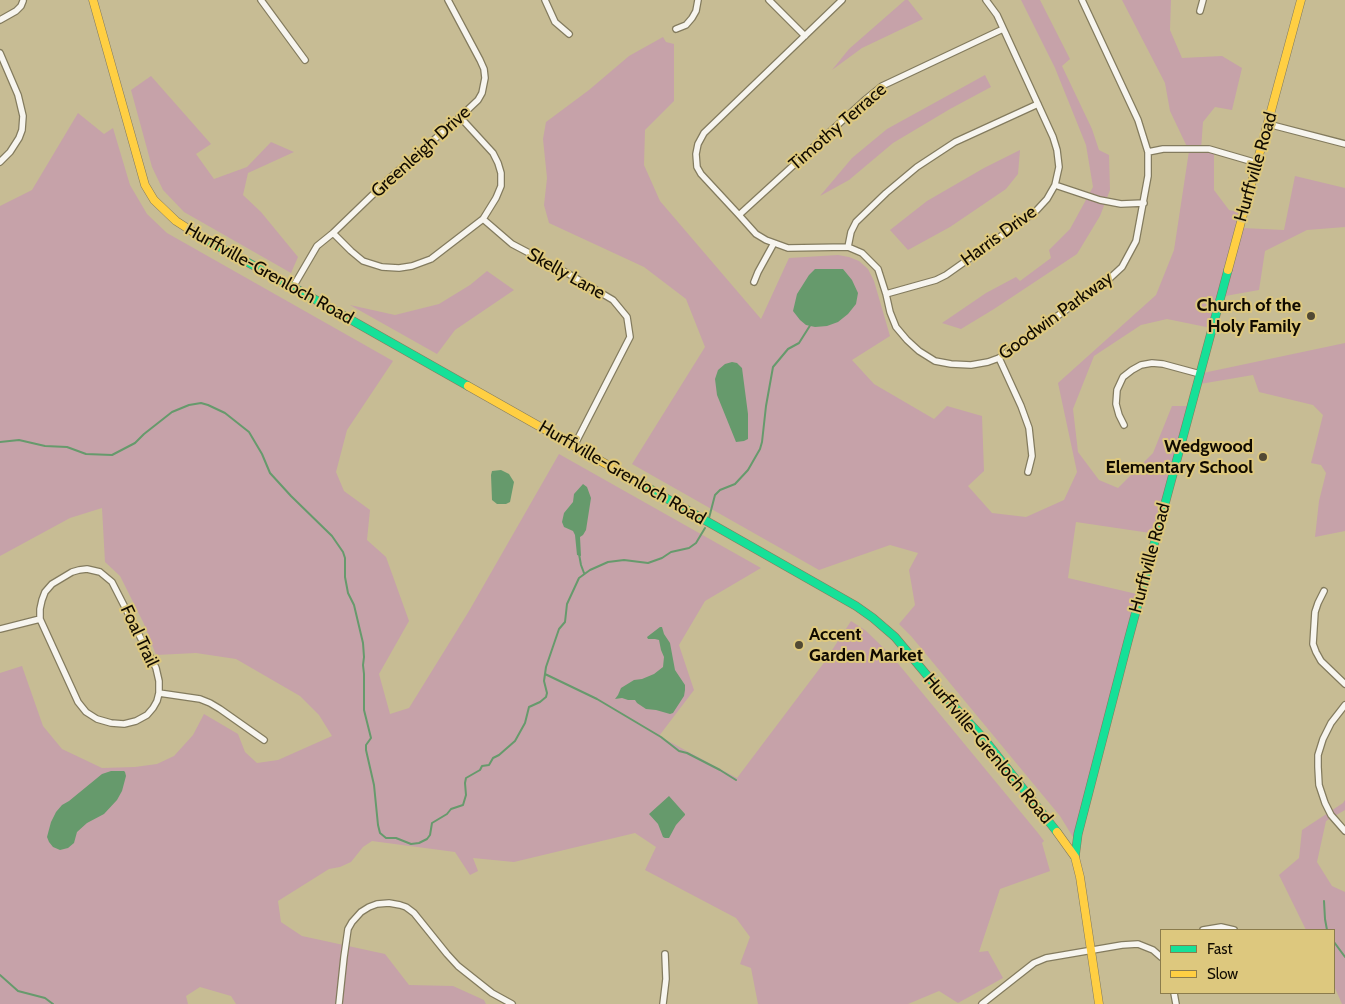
<!DOCTYPE html>
<html>
<head>
<meta charset="utf-8">
<style>
  body { margin:0 }
  #map { position:relative; width:1345px; height:1004px; overflow:hidden; background:#c7bc94; font-family:Cabin,sans-serif }
  canvas { display:block }
  .legend { position:absolute; left:1160px; top:929px; width:175px; height:65px; box-sizing:border-box; background:#ddc87e; border:1px solid #8b7c4c; margin:0; padding:6px 9px; list-style:none; font-size:15px; color:#110b00 }
  .legend li { display:flex; align-items:center; gap:10px; height:25px }
  .legend b { width:25px; border:1px solid #8b7c4c }
</style>
</head>
<body>
<div id="map">
<canvas width="1345" height="1004"></canvas>
<ul class="legend">
<li><b style="height:6px;background:#16e098"></b>Fast</li>
<li><b style="height:6px;background:#ffcf43"></b>Slow</li>
</ul>
</div>
<script>
const ctx = document.querySelector('canvas').getContext('2d');
ctx.lineJoin = 'round';
function paint(path, color) { ctx.fillStyle = color; ctx.fill(path, 'evenodd'); }
const poly = rows => new Path2D(rows.map(r => 'M' + r).join(''));
function strokePath(path, color, width, dash) { ctx.strokeStyle = color; ctx.lineWidth = width; ctx.lineCap = dash ? 'butt' : 'round'; ctx.setLineDash(dash || []); ctx.stroke(path); }
function write(font, color, halo, rows, align = 'center') {
  ctx.font = font + ' Cabin,sans-serif'; ctx.lineWidth = 4; ctx.setLineDash([]); ctx.textBaseline = 'middle'; ctx.strokeStyle = halo; ctx.fillStyle = color; for (const [text, x, y, turn = 0] of rows) {
    ctx.save(); ctx.translate(x, y); ctx.rotate((+turn || 0) * Math.PI / 180); ctx.textAlign = isNaN(turn) ? turn : align; if (halo) ctx.strokeText(text, 0, 0); ctx.fillText(text, 0, 0); ctx.restore();
  }
}
paint(poly([
  [905,0,908,0,923,19,862,48,832,70,849,49],
  [1021,0,1040,0,1070,59,1062,66,1092,129,1099,150,1109,155,1110,190,1100,216,1077,254,994,309,961,329,942,323,986,293,1016,277,1020,281,1051,258,1049,250,1070,229,1093,187,1086,145,1055,68],
  [1122,0,1171,0,1170,30,1182,58,1222,56,1242,68,1232,110,1215,107,1203,122,1201,149,1214,151,1214,190,1229,210,1246,214,1243,228,1284,230,1295,176,1345,188,1345,227,1307,230,1265,251,1259,290,1225,296,1216,329,1167,319,1141,325,1094,356,1073,409,1078,452,1099,480,1118,488,1153,453,1172,406,1194,406,1157,534,1076,522,1068,578,1141,595,1076,842,1060,816,911,636,899,624,915,605,909,570,918,553,890,545,819,570,632,464,705,347,686,299,644,267,549,223,544,205,547,178,543,139,546,122,589,90,629,56,663,37,666,42,674,44,674,101,645,130,644,165,660,201,761,319,789,258,838,255,849,257,859,261,868,269,874,281,890,336,852,360,874,384,934,419,947,406,982,416,984,471,968,486,992,513,1026,517,1064,500,1077,472,1058,383,1156,295,1174,250,1189,151,1170,111,1165,83],
  [985,75,991,87,950,109,893,143,849,180,820,196,852,158,887,129],
  [151,76,211,144,196,154,214,179,247,167,271,142,294,152,248,173,243,195,261,212,298,257,291,273,184,212,163,190,152,167,131,90],
  [78,113,104,134,113,128,130,185,147,214,167,233,393,361,347,430,336,472,344,491,370,510,367,540,386,557,409,621,379,674,390,714,409,708,469,611,559,454,761,568,705,601,679,645,694,690,659,736,737,778,823,664,851,621,865,630,891,655,1038,833,1044,841,1042,843,1050,871,1000,889,979,952,988,951,1003,978,958,1003,939,991,908,1004,758,1004,751,968,740,964,750,937,736,918,645,870,656,847,635,833,514,862,473,858,478,871,470,875,455,852,372,841,363,847,351,862,340,867,329,869,278,901,281,922,302,936,385,954,409,985,453,986,484,1000,486,1004,236,1004,231,996,200,987,186,996,188,1004,0,1004,0,673,22,666,43,726,62,749,102,768,135,767,157,764,174,756,193,735,204,714,238,734,245,752,257,763,278,760,332,736,319,715,300,696,236,659,196,653,156,655,144,624,120,576,105,562,102,508,70,518,0,556,0,206,32,190],
  [1020,150,1018,174,1006,189,950,227,908,250,890,230,927,201,984,168],
  [487,271,514,290,455,330,437,354,350,305,395,315,439,304,470,285],
  [1345,343,1345,531,1315,537,1319,501,1326,473,1321,465,1311,463,1323,415,1313,405,1259,392,1253,375,1200,384,1203,373],
  [1345,800,1345,810,1326,821,1317,862,1332,886,1345,892,1345,1004,1342,1004,1334,986,1334,930,1306,930,1279,875,1299,858,1302,830,1343,803]
]), '#c6a2a9');
paint(poly([
  [815,269,843,269,852,280,858,293,856,304,848,314,838,322,827,326,815,327,806,325,800,320,793,311,797,294,809,275],
  [732,362,737,363,742,368,748,414,748,439,744,441,736,442,717,395,715,379,718,370,725,364],
  [501,470,509,474,514,482,510,502,506,504,497,504,492,500,491,475,492,471],
  [583,484,587,487,591,498,586,530,583,535,580,537,581,556,577,555,575,535,573,531,564,527,562,522,564,513,573,502,574,494],
  [660,627,662,627,664,634,670,643,675,670,685,685,685,690,684,696,673,713,670,714,656,710,646,709,637,703,635,700,628,700,622,698,615,699,618,695,621,688,634,680,642,679,654,674,663,667,664,657,661,650,659,640,655,639,648,639,647,637],
  [111,771,124,771,125,772,126,776,122,791,117,800,104,814,87,823,77,832,74,843,68,848,60,850,53,847,49,842,47,837,51,822,56,812,62,805,69,801,102,774],
  [669,796,685,814,685,815,676,825,669,838,665,838,663,837,658,824,649,814]
]), '#669a6c');
strokePath(poly([
  [0,442,19,440,45,446,67,447,86,454,112,455,135,443,144,434,172,412,189,405,201,403,208,405,225,413,249,432,262,454,270,473,291,496,332,536,343,552,345,558,345,577,348,593,354,605,363,643,364,657,363,665,364,674,364,710,371,738,366,745,366,750,374,785,378,825,380,833,386,838,396,838,411,844,419,843,427,839,430,835,432,823,447,814,451,809,463,805,466,795,465,783,466,778,480,770,482,766,489,765,493,758,499,755,515,741,525,723,529,707,540,702,546,697,547,693,544,681,546,667,559,629,565,622,567,604,579,578,590,570,608,562,624,560,648,563,662,558,671,552,689,548,696,543,705,528],
  [709,518,715,495,720,490,735,484,748,470,760,449,762,442,766,406,773,367,788,349,799,343,811,324],
  [579,554,581,565,584,573],
  [545,674,597,699,661,737,679,751,687,753,720,770,736,780],
  [1324,901,1325,919,1327,930],
  [1334,942,1345,957],
  [0,975,18,991,45,998,53,1004]
]), '#669a6c', 2);
const street = poly([
  [261,0,305,60],
  [545,0,555,22,569,34],
  [769,0,805,36],
  [842,0,704,133,698,144,696,154,697,167,701,174,739,215,756,234,766,240,788,248,848,247,862,253,878,269,886,294,890,312,896,327,907,340,919,351,935,361,951,364,971,365,988,362,999,358,1109,279,1122,267,1136,241,1148,176,1148,152,1138,120,1082,0],
  [1200,11,1203,0],
  [0,20,16,11,21,6,23,1],
  [676,29,686,25,692,18,696,11,698,0],
  [0,53,18,95,23,116,22,130,19,138,10,152,0,162],
  [1268,124,1345,144],
  [1148,152,1163,149,1209,149,1257,163],
  [1055,185,1100,200,1121,204,1144,203],
  [739,215,866,99,882,86,1003,29],
  [483,219,512,244,567,273,613,300,627,317,630,337,574,446],
  [333,233,351,251,363,261,382,267,399,268,412,266,431,259,483,219,496,198,501,186,501,173,498,163,493,153,460,117],
  [848,247,851,232,856,222,886,193,917,167,955,142,1038,104],
  [754,282,758,272,774,243],
  [293,287,317,246,333,233,391,177,460,117,478,100,482,93,485,78,484,69,480,60,448,0],
  [886,294,936,280,946,275,1035,212,1047,199,1055,185,1059,167,1057,150,1053,137,997,15,986,0],
  [999,358,1021,406,1029,428,1032,456,1028,472],
  [1124,425,1119,415,1116,404,1117,390,1123,377,1132,370,1141,365,1152,363,1163,364,1200,374],
  [87,569,100,572,112,582,156,668,159,681,159,693,157,701,153,708,147,715,136,721,124,724,111,723,97,719,86,712,78,702,40,619,40,609,42,600,45,592,52,584,72,572,79,570,87,569],
  [1324,591,1318,603,1315,612,1313,644,1316,652,1321,661,1345,684],
  [0,629,40,619],
  [159,693,200,699,210,703,220,709,264,740],
  [1345,705,1331,723,1323,739,1318,755,1318,767,1319,785,1325,803,1331,815,1345,831],
  [1203,930,1221,927,1234,930],
  [1174,993,1176,1004],
  [339,1004,344,957,348,929,352,922,361,912,369,907,377,904,389,903,400,905,406,907,414,913,447,954,458,966,492,993,512,1004],
  [663,1004,666,979,665,954],
  [982,1004,1034,963,1046,958,1122,945,1138,944,1153,950,1161,957]
]);
const fast = poly([
  [201,237,293,287,468,386],
  [636,481,856,606,873,618,895,637,941,692,985,740,1057,832],
  [1075,857,1078,834,1128,641,1228,270]
]);
const slow = poly([
  [93,0,145,185,154,200,176,221,201,237],
  [1228,270,1301,0],
  [468,386,636,481],
  [1057,832,1075,857,1080,877,1099,1004]
]);
strokePath(street, '#837b5e', 8);
strokePath(fast, '#837b5e', 9);
strokePath(slow, '#837b5e', 9);
strokePath(street, '#f7f5ef', 5.5);
strokePath(fast, '#16e098', 8);
strokePath(slow, '#ffcf43', 8);
for (const [x, y, r, color] of [
  [1311,316,5,"#514934"],
  [1263,457,5,"#514934"],
  [799,645,5,"#514934"]
]) { const dot = new Path2D(); dot.arc(x, y, r, 0, 2 * Math.PI); ctx.fillStyle = color; ctx.fill(dot); strokePath(dot, '#ddc87e', 2); }
write('18px', '#110b00', '#ddc87e', [
  ["Timothy Terrace",838,127,-41],
  ["Greenleigh Drive",421,152,-42],
  ["Hurffville Road",1256,167,-74],
  ["Harris Drive",999,236,-36],
  ["Hurffville-Grenloch Road",269,274,29],
  ["Skelly Lane",566,274,29],
  ["Goodwin Parkway",1056,316,-36],
  ["Hurffville-Grenloch Road",622,473,30],
  ["Hurffville Road",1150,558,-75],
  ["Foal Trail",139,636,65],
  ["Hurffville-Grenloch Road",988,749,50]
]);
write('bold 18px', '#110b00', '#ddc87e', [
  ["Church of the",1301,306],
  ["Holy Family",1301,327],
  ["Wedgwood",1253,447],
  ["Elementary School",1253,468],
  ["Accent",809,635,"left"],
  ["Garden Market",809,656,"left"]
], 'right');
</script>
</body>
</html>
